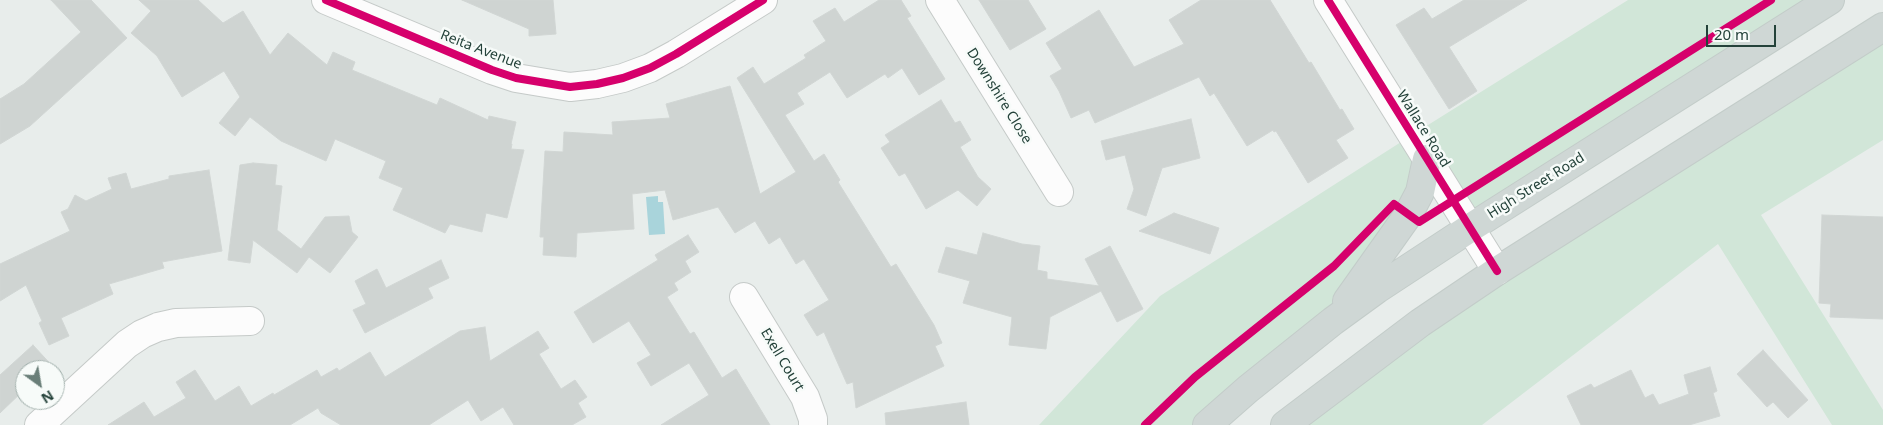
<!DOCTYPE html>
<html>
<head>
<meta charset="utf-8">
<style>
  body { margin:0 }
  #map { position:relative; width:1883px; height:425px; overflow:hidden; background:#e8edeb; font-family:"Noto Sans",sans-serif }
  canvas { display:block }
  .north { position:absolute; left:15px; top:360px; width:50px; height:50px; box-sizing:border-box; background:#f7fbf9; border:1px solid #a3b1ad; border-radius:50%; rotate:148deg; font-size:14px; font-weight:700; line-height:20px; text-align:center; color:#24423a }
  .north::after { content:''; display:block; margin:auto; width:18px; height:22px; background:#697e78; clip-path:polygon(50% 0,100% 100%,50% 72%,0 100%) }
  .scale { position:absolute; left:1706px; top:25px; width:70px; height:22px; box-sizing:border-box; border:2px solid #24423a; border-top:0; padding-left:6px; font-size:15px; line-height:18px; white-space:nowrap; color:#24423a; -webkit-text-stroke:4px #f7fbf9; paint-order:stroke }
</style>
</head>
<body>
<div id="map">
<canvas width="1883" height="425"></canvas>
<div class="north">N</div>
<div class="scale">20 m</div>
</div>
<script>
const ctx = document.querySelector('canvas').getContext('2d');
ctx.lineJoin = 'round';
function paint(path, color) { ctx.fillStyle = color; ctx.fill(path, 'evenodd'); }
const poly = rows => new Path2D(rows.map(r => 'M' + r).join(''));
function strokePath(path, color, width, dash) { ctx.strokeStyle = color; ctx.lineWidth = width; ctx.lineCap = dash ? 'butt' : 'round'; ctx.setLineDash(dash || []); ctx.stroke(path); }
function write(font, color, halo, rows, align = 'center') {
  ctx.font = font + ' "Noto Sans",sans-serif'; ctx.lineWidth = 5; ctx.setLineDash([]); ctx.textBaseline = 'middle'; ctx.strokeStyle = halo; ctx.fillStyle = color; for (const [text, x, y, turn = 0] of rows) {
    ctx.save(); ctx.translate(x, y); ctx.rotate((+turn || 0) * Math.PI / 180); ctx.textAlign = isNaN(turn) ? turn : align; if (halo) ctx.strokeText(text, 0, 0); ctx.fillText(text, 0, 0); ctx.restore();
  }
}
paint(poly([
  [1628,0,1830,0,1470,228,1428,160,1333,321,1207,425,1039,425,1160,296,1412,135],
  [1883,27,1883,140,1761,215,1883,410,1883,425,1832,425,1718,244,1482,425,1285,425]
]), '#d1e6d8');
paint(poly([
  [658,196,658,202,663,202,665,234,649,235,646,197]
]), '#a9d4db');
const building = poly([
  [51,0,91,0,127,38,30,126,0,144,0,99,24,84,81,32,51,0],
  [139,0,198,0,223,23,243,11,270,55,288,33,327,65,333,52,355,62,352,70,437,105,440,98,488,120,489,116,516,122,511,144,512,144,511,149,524,150,507,218,486,213,482,232,450,224,445,233,393,210,403,188,379,178,386,161,335,139,326,161,281,141,250,117,235,136,219,123,240,97,224,71,182,97,157,56,131,33,151,11,139,0],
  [462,0,553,0,556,34,529,36,529,29,462,0],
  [879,0,901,0,911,16,907,18,945,79,919,95,902,68,888,78,885,74,847,98,830,72,797,93,804,104,785,115,814,161,824,154,840,180,838,182,891,267,896,264,934,325,942,343,935,346,944,366,856,408,853,382,847,384,824,332,817,336,804,315,829,300,804,259,796,264,780,237,769,244,755,221,735,233,718,207,673,220,665,190,632,194,634,229,577,233,576,257,543,255,544,237,540,237,545,151,563,152,564,132,613,135,612,122,670,118,666,104,730,86,760,194,796,172,737,78,753,67,764,84,806,58,804,55,826,41,813,21,835,8,844,22,879,0],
  [979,0,1028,0,1046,29,1010,50,979,0],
  [1201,0,1270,0,1309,63,1311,62,1340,110,1342,109,1354,129,1336,140,1348,158,1308,183,1276,131,1274,132,1273,130,1247,146,1214,93,1210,96,1199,77,1095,123,1089,110,1071,118,1059,91,1050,76,1062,69,1046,43,1099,10,1134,67,1184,44,1169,20,1201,0],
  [1464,0,1527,0,1449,47,1477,91,1449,109,1396,25,1424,8,1432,19,1464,0],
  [941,100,955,123,960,121,971,140,960,147,978,177,991,189,977,206,958,190,926,209,905,173,899,176,881,148,890,142,885,135,941,100],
  [1191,119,1200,158,1162,168,1146,216,1127,209,1134,189,1125,155,1106,160,1101,141,1191,119],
  [253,163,277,165,275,185,282,186,277,230,301,249,325,217,349,216,352,232,358,237,330,273,309,257,297,273,253,240,250,263,228,260,240,165,253,163],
  [209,170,222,251,162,262,164,268,109,284,113,294,61,318,69,336,49,345,39,323,42,321,26,285,0,301,0,264,70,231,61,212,68,209,75,195,86,201,112,189,108,178,126,173,131,189,169,179,169,176,209,170],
  [1174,213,1219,228,1210,254,1139,231,1174,213],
  [1822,215,1883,217,1883,319,1830,317,1831,304,1819,303,1822,215],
  [983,233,1022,244,1040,246,1037,270,1047,272,1047,279,1099,286,1085,259,1110,246,1143,309,1117,322,1101,291,1050,317,1046,349,1009,345,1012,317,963,303,970,281,938,272,946,247,977,255,983,233],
  [688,235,699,252,685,261,691,272,674,283,678,290,667,297,690,334,694,332,722,378,736,369,770,425,661,425,709,395,689,363,651,386,637,363,651,355,629,321,593,343,574,312,658,260,655,255,688,235],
  [441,260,449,278,428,288,433,298,365,333,353,310,366,304,355,281,377,269,386,288,441,260],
  [485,327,490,361,538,331,549,348,539,354,561,389,575,380,587,397,578,403,586,417,572,425,514,425,503,407,481,421,468,400,429,425,341,425,321,413,318,408,290,425,108,425,144,402,154,417,186,398,176,382,195,370,215,401,239,386,251,406,273,393,274,395,317,370,321,377,337,368,339,371,370,352,385,377,460,331,485,327],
  [33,345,56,370,25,370,25,389,0,413,0,375,33,345],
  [1763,350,1808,400,1788,418,1773,402,1767,407,1737,374,1763,350],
  [1710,367,1717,391,1713,393,1720,416,1689,425,1581,425,1567,396,1591,384,1594,388,1631,370,1645,398,1653,394,1659,405,1689,394,1684,375,1710,367],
  [966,402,969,425,886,425,885,413,966,402]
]);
paint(building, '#cfd4d2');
strokePath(building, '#d1d6d4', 1);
const minor = poly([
  [326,0,492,70,516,78,570,87,597,84,623,78,650,68,676,54,763,0],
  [940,0,1059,192],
  [1328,0,1497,271],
  [744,297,805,397,813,419,813,425],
  [39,425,127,344,142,334,158,327,176,323,250,321]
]);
const major = poly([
  [1347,301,1408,215,1420,192,1427,159],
  [1207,425,1248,389,1333,321,1377,289,1470,228,1830,0],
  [1285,425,1420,323,1497,271,1883,27]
]);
strokePath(minor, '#c5cac8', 30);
strokePath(major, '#c3ccc9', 30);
strokePath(minor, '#fcfcfc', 28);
strokePath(major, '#cfd7d5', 28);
strokePath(poly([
  [326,0,492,70,516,78,570,87,597,84,623,78,650,68,676,54,763,0],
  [1328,0,1497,271],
  [1145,425,1195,377,1334,266,1394,204,1419,222,1771,0]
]), '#d6006c', 8);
write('14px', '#24423a', '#f7fbf9', [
  ["Reita Avenue",481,50,21],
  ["Downshire Close",999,96,58],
  ["Wallace Road",1423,129,58],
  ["High Street Road",1536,186,-32],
  ["Exell Court",782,360,59]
]);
</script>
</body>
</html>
